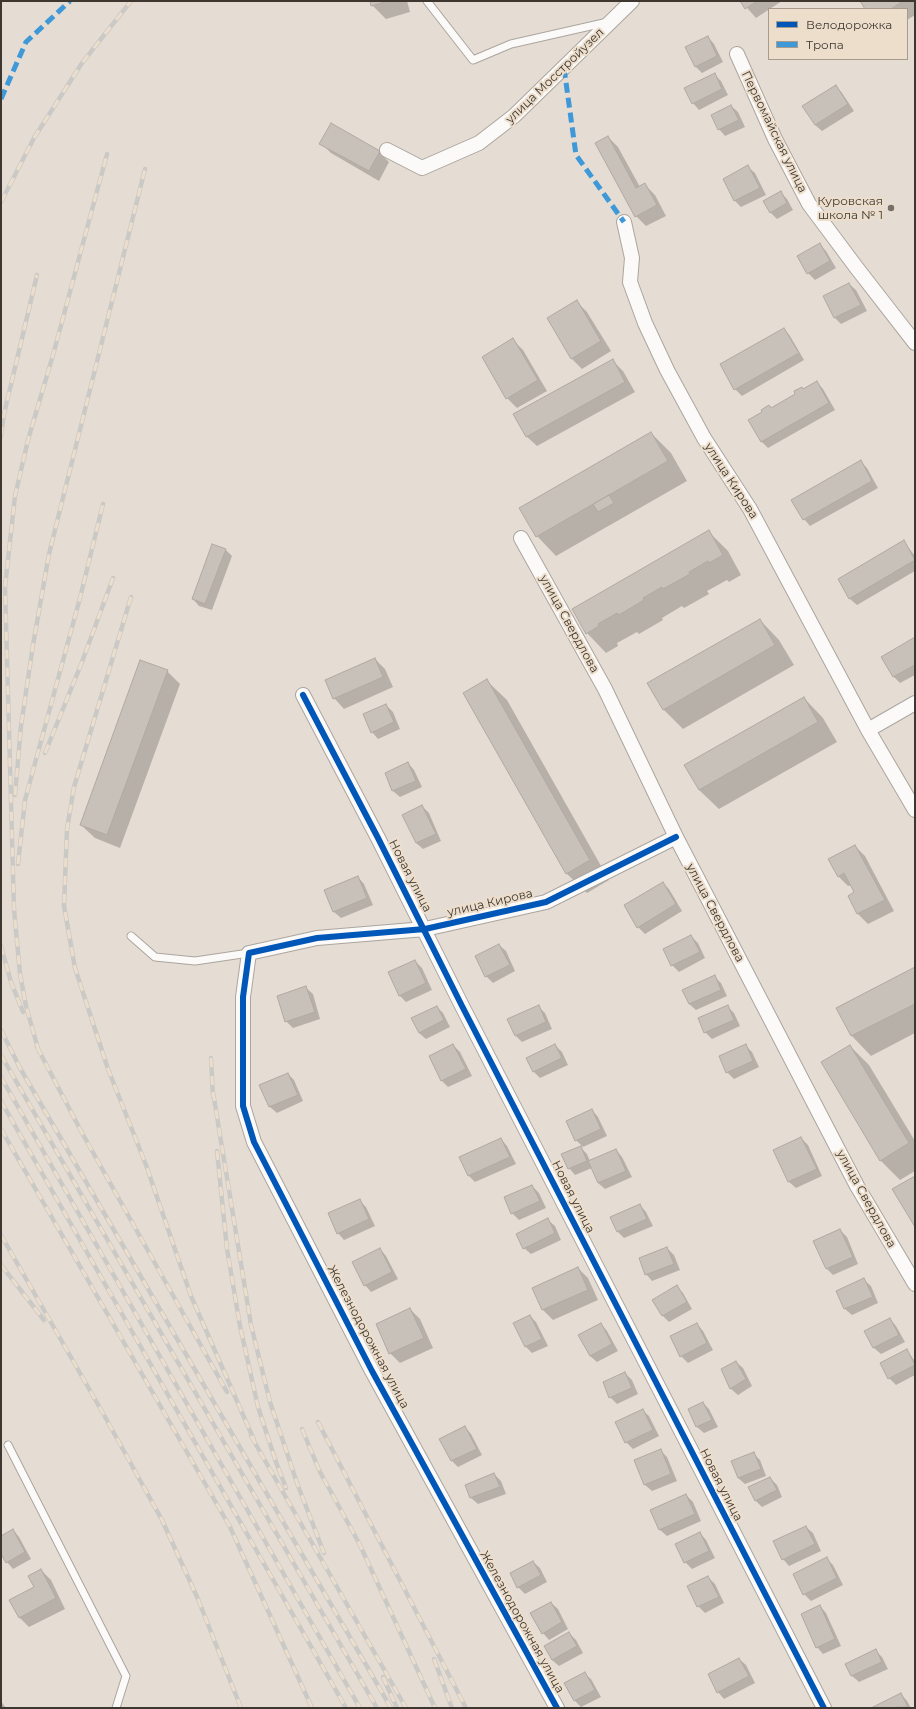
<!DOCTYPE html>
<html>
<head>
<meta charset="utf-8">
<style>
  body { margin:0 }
  #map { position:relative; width:916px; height:1709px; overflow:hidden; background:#e5ddd4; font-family:Montserrat,sans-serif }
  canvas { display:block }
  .frame { position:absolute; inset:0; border:2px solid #3d3730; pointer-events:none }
  .legend { position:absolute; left:768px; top:8px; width:140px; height:52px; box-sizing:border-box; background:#eddecc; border:1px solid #a79b8e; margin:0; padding:5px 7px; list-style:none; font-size:12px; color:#3d3730 }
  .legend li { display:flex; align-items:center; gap:8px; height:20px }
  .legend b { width:20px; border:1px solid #a79b8e }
</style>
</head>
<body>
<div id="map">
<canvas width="916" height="1709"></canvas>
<div class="frame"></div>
<ul class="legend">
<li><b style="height:5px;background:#0057b8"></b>Велодорожка</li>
<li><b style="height:5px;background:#3f98d7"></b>Тропа</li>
</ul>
</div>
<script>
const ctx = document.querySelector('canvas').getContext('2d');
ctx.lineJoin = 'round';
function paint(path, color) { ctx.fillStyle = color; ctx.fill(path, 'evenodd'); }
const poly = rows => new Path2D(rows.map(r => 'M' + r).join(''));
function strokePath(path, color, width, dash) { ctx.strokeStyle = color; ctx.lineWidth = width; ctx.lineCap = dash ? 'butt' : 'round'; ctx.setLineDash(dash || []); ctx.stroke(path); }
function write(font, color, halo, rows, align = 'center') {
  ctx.font = font + ' Montserrat,sans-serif'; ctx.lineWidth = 4; ctx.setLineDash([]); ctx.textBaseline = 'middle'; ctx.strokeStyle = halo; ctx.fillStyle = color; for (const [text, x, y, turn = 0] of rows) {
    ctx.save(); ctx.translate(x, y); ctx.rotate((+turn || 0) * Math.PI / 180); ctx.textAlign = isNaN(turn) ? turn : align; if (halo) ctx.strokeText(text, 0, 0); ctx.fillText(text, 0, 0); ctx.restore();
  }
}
paint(poly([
  [371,1,407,1,410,12,386,19,372,5],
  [741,1,782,1,756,18],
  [861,1,915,1,915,15,907,20,907,9,866,9],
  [708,37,714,44,723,62,702,73,695,66],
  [714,74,721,81,728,95,699,110,693,103],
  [836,86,842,93,854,111,822,131,815,125],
  [731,106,738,112,745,127,725,136,719,129],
  [608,137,618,147,640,187,645,185,655,195,666,216,646,226,636,216],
  [321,143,379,152,389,162,379,181,331,153],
  [748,167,755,173,766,195,741,207,735,201,724,179],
  [781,193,787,199,793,210,777,219,770,212],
  [819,244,826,251,836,268,815,280,808,273,798,256],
  [849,284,856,290,867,311,841,324,835,318],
  [577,302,587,312,611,351,582,369,572,359,548,319],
  [784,329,790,336,804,360,742,396,735,389],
  [513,340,523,350,547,391,517,408,507,398],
  [613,361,623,371,635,392,537,446,526,436],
  [817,382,823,389,835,410,768,448,761,441,764,413],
  [651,433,671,453,687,481,556,556,537,536],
  [861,462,867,468,878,488,810,526,804,519],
  [708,531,728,551,741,575,729,582,727,580,707,591,709,594,684,608,682,606,662,618,663,620,639,634,637,632,617,643,618,646,606,653,587,633],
  [904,542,915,556,915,571,857,605,850,599,839,580],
  [225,549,232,556,212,610,199,606,193,599],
  [760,620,779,640,794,665,683,729,663,709],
  [915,639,915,675,900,683,894,677,882,657],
  [375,659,385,669,393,687,344,709,334,698],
  [167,671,180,684,120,848,95,838,81,825],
  [487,681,507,700,609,880,587,893,567,874,464,694],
  [804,698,823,718,837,742,719,809,699,790,686,766],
  [386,705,393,712,400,729,378,739,372,732],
  [408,763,414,770,422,787,400,797,393,791,386,774],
  [422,806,429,813,441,841,423,849,416,843],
  [855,846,865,856,894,911,868,924,858,914,849,896,855,893,851,885,848,886,838,876],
  [358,877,364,884,373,905,341,918,334,912,325,890],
  [663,883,669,889,682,911,645,934,638,927],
  [691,936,698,943,705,958,679,972,672,965],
  [499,945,506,951,515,971,493,983,486,976],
  [415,961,422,968,432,990,406,1002,399,995],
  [915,969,915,1033,871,1056,852,1036,838,1008],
  [714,976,721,983,727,996,696,1010,689,1004],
  [306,988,313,994,320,1019,293,1028,286,1021],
  [538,1006,545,1013,552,1029,522,1042,515,1035],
  [727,1006,734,1013,740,1026,712,1039,705,1032],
  [437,1007,443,1013,450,1027,426,1039,419,1033],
  [453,1045,460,1052,472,1076,448,1087,442,1081],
  [555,1045,562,1052,568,1065,540,1078,534,1072,527,1059],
  [746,1046,752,1052,759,1067,734,1079,727,1072],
  [850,1046,869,1065,915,1141,915,1171,900,1180,880,1160],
  [288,1074,294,1080,303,1101,277,1113,270,1107,261,1086],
  [592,1110,598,1117,607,1136,583,1147,576,1140],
  [801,1138,808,1145,822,1176,796,1188,789,1182,775,1151],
  [501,1139,507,1146,516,1164,475,1182,468,1175],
  [580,1147,587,1154,590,1161,616,1150,622,1157,632,1177,605,1189,598,1183,592,1168,575,1175,569,1168],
  [532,1186,539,1193,546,1208,519,1220,512,1213],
  [359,1200,366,1207,375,1226,344,1240,338,1233],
  [640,1205,646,1212,653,1226,624,1238,618,1232,611,1218],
  [548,1220,555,1226,561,1240,531,1254,524,1248],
  [840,1230,847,1237,858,1264,833,1275,826,1268],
  [667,1248,674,1255,680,1270,652,1281,646,1274],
  [380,1249,386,1256,398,1279,371,1292,365,1285],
  [578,1268,588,1278,598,1300,553,1320,543,1310,533,1288],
  [864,1280,871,1286,878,1303,852,1315,845,1309,837,1291],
  [677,1287,683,1293,692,1309,669,1322,663,1316,654,1300],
  [410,1309,420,1319,433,1348,400,1363,390,1353],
  [530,1316,536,1322,548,1346,532,1353,526,1347],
  [890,1319,896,1326,905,1342,881,1354,874,1348,866,1332],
  [601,1324,607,1331,618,1351,597,1362,590,1356],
  [697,1324,703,1331,713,1350,688,1363,681,1356],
  [906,1350,915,1361,915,1375,896,1385,889,1378,881,1363],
  [736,1362,743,1368,752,1386,738,1395,731,1389,722,1370],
  [625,1373,632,1380,638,1394,617,1404,610,1397],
  [703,1403,709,1409,718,1427,704,1433,697,1427,689,1410],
  [642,1410,649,1416,659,1436,633,1449,626,1442],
  [465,1427,471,1434,482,1455,458,1467,452,1461,441,1439],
  [660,1450,667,1457,677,1481,652,1491,645,1485,635,1461],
  [753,1453,760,1460,766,1476,745,1484,738,1478,732,1462],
  [494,1474,501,1481,506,1494,478,1504,471,1498,466,1486],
  [770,1478,777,1485,782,1497,762,1507,755,1500],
  [686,1495,693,1502,701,1521,667,1536,660,1530,652,1511],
  [806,1527,813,1533,821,1551,789,1566,783,1559],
  [13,1530,19,1537,31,1559,13,1569,7,1562,1,1552,1,1537],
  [700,1533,706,1540,715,1558,692,1569,685,1562],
  [826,1558,833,1565,843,1585,811,1601,804,1594],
  [533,1562,540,1568,547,1582,525,1594,518,1587],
  [41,1570,51,1580,65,1609,29,1627,19,1617,35,1588],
  [708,1577,715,1584,724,1603,705,1613,698,1606],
  [551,1603,558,1609,568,1629,549,1640,543,1633],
  [820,1606,826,1613,841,1646,823,1654,817,1647],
  [569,1633,576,1640,583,1653,559,1666,552,1660],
  [876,1651,882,1657,888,1669,859,1682,852,1676,846,1664],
  [739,1659,746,1665,755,1683,724,1699,718,1692],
  [584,1673,591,1679,601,1697,581,1707,575,1701,565,1683],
  [901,1694,907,1701,911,1708,873,1708],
  [1,1701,3,1704,6,1708,1,1708]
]), '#0003');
const building = poly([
  [370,1,389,1,371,6,370,1],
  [740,1,757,1,745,9,740,1],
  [860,1,903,1,891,9,865,9,860,1],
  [708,36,717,56,695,67,685,47,708,36],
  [715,73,722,89,692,104,684,88,715,73],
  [836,85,848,104,815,125,802,106,836,85],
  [731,105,739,120,718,130,711,115,731,105],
  [331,123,380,151,369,171,319,144,331,123],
  [608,136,636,188,645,183,657,205,635,217,595,143,608,136],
  [748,165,760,188,734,201,723,179,748,165],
  [781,191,787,203,770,213,763,201,781,191],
  [820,243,830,261,807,274,797,256,820,243],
  [849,283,861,305,834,318,823,296,849,283],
  [577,300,601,341,571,359,547,318,577,300],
  [784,328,799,353,734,390,720,364,784,328],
  [513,338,538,380,506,399,482,357,513,338],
  [613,359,625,382,526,437,513,414,613,359],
  [817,381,829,403,761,442,748,420,762,412,761,410,769,405,771,408,795,394,794,391,802,387,803,389,817,381],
  [651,432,668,461,536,537,519,508,651,432],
  [861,460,872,481,803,520,791,500,861,460],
  [609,495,614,503,598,512,593,504,609,495],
  [709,530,723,555,709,563,708,561,689,572,690,574,663,589,662,587,643,598,644,600,619,615,617,613,598,624,599,626,586,634,572,609,709,530],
  [904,540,915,560,849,599,838,579,904,540],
  [212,544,226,549,205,604,192,599,212,544],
  [760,619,775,645,663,710,647,683,760,619],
  [915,637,915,665,893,677,881,657,915,637],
  [375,658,383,677,333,699,325,680,375,658],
  [140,660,168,670,107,835,80,825,140,660],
  [487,679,590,860,566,874,463,693,487,679],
  [804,697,818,722,699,790,684,765,804,697],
  [386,704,394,722,371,733,363,714,386,704],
  [408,762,416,781,392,791,385,773,408,762],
  [422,805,436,834,416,843,402,815,422,805],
  [855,845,885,900,857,914,848,896,854,892,844,873,838,877,828,859,855,845],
  [358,876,367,898,333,912,324,890,358,876],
  [663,882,676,904,637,928,624,905,663,882],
  [691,935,700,952,671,966,663,949,691,935],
  [499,944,510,965,485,977,475,956,499,944],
  [415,960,426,983,399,996,388,972,415,960],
  [915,967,915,1004,851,1036,836,1008,915,967],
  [715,975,721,990,689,1004,682,990,715,975],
  [306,986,315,1012,285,1022,277,996,306,986],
  [539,1005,546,1022,515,1036,507,1019,539,1005],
  [728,1005,734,1020,704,1033,698,1018,728,1005],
  [437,1006,444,1020,419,1033,411,1018,437,1006],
  [453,1044,466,1069,441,1081,429,1056,453,1044],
  [555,1044,562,1058,533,1072,526,1058,555,1044],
  [746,1044,753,1061,726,1073,719,1056,746,1044],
  [850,1045,909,1143,880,1161,821,1062,850,1045],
  [288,1073,298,1095,269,1107,259,1085,288,1073],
  [592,1109,601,1129,575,1141,566,1121,592,1109],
  [801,1137,817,1169,788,1182,773,1150,801,1137],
  [501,1138,510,1157,468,1176,459,1157,501,1138],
  [581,1146,587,1161,568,1169,561,1154,581,1146],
  [616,1149,626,1171,598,1183,588,1161,616,1149],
  [915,1176,915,1227,892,1189,915,1176],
  [532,1185,540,1201,511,1214,504,1197,532,1185],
  [360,1199,369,1219,337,1234,328,1213,360,1199],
  [640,1204,647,1219,617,1232,610,1217,640,1204],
  [548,1218,555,1233,523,1249,516,1234,548,1218],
  [840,1229,853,1257,826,1269,813,1241,840,1229],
  [667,1247,674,1264,645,1275,639,1258,667,1247],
  [380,1248,392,1272,364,1286,352,1262,380,1248],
  [578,1267,588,1290,542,1310,532,1288,578,1267],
  [864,1278,873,1297,844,1309,836,1291,864,1278],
  [677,1285,687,1302,662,1316,652,1300,677,1285],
  [410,1308,424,1338,389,1354,376,1324,410,1308],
  [530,1315,542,1339,525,1347,513,1323,530,1315],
  [890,1318,899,1335,873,1348,864,1331,890,1318],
  [601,1323,612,1344,590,1356,578,1335,601,1323],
  [697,1323,707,1343,680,1357,670,1336,697,1323],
  [907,1349,915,1365,888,1379,880,1363,907,1349],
  [736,1361,746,1379,730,1389,721,1369,736,1361],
  [625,1372,632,1388,609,1398,603,1382,625,1372],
  [703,1402,712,1420,696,1427,688,1409,703,1402],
  [643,1409,653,1430,625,1443,615,1422,643,1409],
  [465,1426,477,1449,451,1461,439,1439,465,1426],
  [661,1449,671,1474,644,1485,634,1460,661,1449],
  [754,1452,761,1469,738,1478,731,1461,754,1452],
  [494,1473,500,1487,470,1498,465,1485,494,1473],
  [770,1477,777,1490,755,1501,748,1487,770,1477],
  [686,1494,695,1514,659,1530,650,1510,686,1494],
  [806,1526,815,1544,782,1560,773,1541,806,1526],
  [13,1529,25,1552,6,1563,1,1554,1,1536,13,1529],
  [700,1532,709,1551,684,1563,675,1544,700,1532],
  [827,1557,837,1578,803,1595,793,1574,827,1557],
  [533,1561,541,1575,517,1588,510,1573,533,1561],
  [41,1569,56,1598,19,1618,9,1600,34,1587,28,1576,41,1569],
  [708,1576,719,1597,697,1607,687,1586,708,1576],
  [551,1602,562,1622,542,1634,530,1613,551,1602],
  [820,1605,835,1639,816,1648,801,1614,820,1605],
  [569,1632,577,1646,552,1660,544,1646,569,1632],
  [876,1649,882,1662,851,1676,845,1664,876,1649],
  [739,1658,749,1676,717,1693,708,1674,739,1658],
  [585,1672,595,1690,574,1701,564,1683,585,1672],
  [901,1693,908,1707,871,1708,901,1693]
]);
paint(building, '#c7c1ba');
strokePath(building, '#afa9a1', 1);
const service = poly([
  [427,1,473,60,511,44,608,22],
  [131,936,155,957,195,961,249,953],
  [8,1445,126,1676,116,1708]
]);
const minor = poly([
  [737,54,775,139,809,204,856,267,915,343],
  [387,150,422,168,479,143,514,116,632,1],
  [624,222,632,258,630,282,645,323,667,370,704,438,750,509,868,730,915,810],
  [521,538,605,689,676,837,857,1186,915,1284],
  [303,695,378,838,462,1006,824,1708],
  [868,730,915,703],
  [557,1708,372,1371,254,1142,243,1106,243,997,249,953,317,938,425,929,546,902,676,837]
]);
strokePath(service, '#aba59e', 9);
strokePath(minor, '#aba59e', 16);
strokePath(service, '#fbfaf9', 7);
strokePath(minor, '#fbfaf9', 14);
const rail = poly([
  [1,202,34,138,82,63,131,1],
  [1,436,4,414,37,275],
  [131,597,74,787,67,829,64,906,75,968,108,1069,146,1165,191,1296,254,1440],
  [45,753,82,662,113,578],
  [15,795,21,726,33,645,49,554,145,169],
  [18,864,25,800,80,598,103,504],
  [1,946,11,982,23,1012],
  [1,1030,20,1068,391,1708],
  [37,1047,81,1131,227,1392],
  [39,1052,26,1006,20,974,14,909,5,587,15,496,28,440,53,355,107,154],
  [1,1055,377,1708],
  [211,1058,213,1097],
  [1,1077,360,1708],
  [213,1092,251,1325,270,1402,297,1483,324,1553],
  [1,1101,346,1708],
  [1,1129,230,1527,312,1708],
  [217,1151,227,1249,240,1326,258,1407,276,1462,286,1488],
  [1,1235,104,1415,162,1520,198,1599,241,1708],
  [1,1265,44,1320],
  [318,1422,466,1708],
  [302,1429,320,1472,359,1543,435,1708],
  [251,1436,406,1708],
  [434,1659,452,1708],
  [383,1677,397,1708]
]);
strokePath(rail, '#cbc9c6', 4.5);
strokePath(rail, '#eddecc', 3, [9]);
strokePath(poly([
  [564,68,576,155,624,222],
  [1,99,26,42,70,1]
]), '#3f98d7', 5, [10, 5]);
strokePath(poly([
  [303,695,378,838,462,1006,824,1708],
  [557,1708,372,1371,254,1142,243,1106,243,997,249,953,317,938,425,929,546,902,676,837]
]), '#0057b8', 6);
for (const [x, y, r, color] of [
  [891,208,4,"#787169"]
]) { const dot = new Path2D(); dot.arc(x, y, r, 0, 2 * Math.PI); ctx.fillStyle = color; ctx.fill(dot); strokePath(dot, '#eddecc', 1.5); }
write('12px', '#3d3730', '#eddecc', [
  ["улица Мосстройузел",555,76,-44],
  ["Первомайская улица",774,132,64],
  ["улица Кирова",731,481,57],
  ["улица Свердлова",569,624,61],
  ["Новая улица",410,876,63],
  ["улица Кирова",490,903,-13],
  ["улица Свердлова",715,913,62],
  ["Новая улица",573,1197,63],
  ["улица Свердлова",866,1199,61],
  ["Железнодорожная улица",368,1337,62],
  ["Новая улица",721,1485,63],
  ["Железнодорожная улица",522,1622,61]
]);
write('12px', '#3d3730', '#eddecc', [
  ["Куровская",883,201],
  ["школа № 1",883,215]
], 'right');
</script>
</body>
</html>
